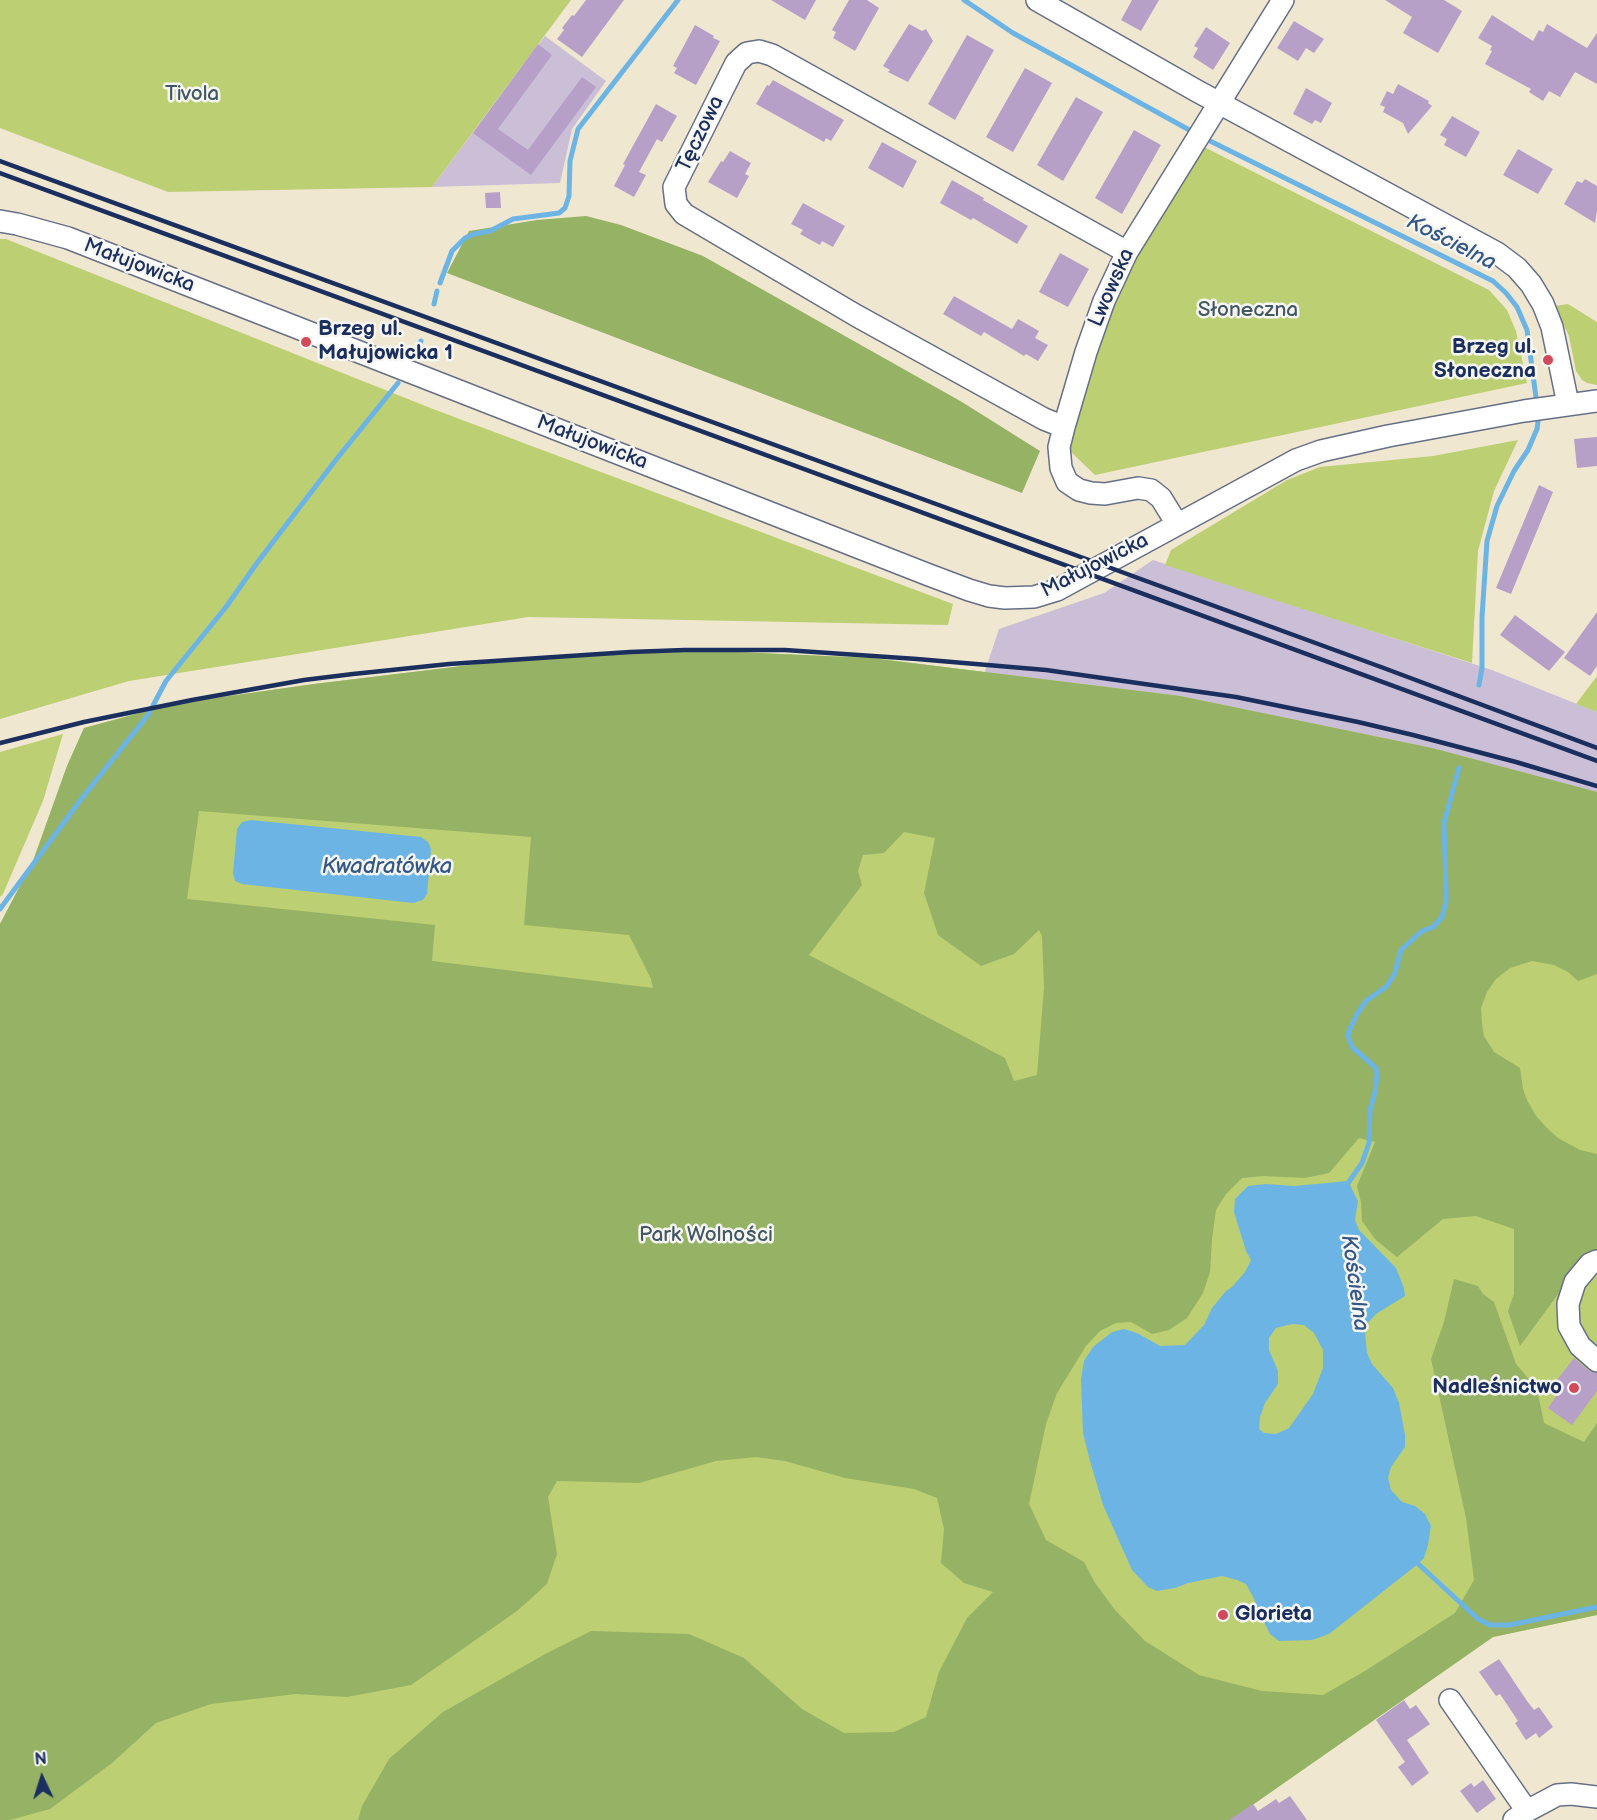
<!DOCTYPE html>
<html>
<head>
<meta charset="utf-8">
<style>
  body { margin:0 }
  #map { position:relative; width:1597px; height:1820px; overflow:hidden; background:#f0e7d1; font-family:"Balsamiq Sans",sans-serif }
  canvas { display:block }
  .north { position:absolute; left:12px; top:1748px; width:60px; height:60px; -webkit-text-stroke:4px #f6f6f2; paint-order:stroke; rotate:356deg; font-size:16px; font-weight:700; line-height:24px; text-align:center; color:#1b2f5e }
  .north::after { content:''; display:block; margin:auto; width:21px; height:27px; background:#1b2f5e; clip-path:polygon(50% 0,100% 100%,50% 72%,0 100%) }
</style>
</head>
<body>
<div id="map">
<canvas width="1597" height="1820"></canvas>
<div class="north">N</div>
</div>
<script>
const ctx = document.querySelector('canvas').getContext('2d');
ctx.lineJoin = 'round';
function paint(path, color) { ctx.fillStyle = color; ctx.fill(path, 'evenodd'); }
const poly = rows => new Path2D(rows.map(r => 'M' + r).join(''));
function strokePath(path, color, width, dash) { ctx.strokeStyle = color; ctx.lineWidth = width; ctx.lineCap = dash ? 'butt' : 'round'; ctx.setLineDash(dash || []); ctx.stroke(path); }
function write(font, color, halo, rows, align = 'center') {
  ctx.font = font + ' "Balsamiq Sans",sans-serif'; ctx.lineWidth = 5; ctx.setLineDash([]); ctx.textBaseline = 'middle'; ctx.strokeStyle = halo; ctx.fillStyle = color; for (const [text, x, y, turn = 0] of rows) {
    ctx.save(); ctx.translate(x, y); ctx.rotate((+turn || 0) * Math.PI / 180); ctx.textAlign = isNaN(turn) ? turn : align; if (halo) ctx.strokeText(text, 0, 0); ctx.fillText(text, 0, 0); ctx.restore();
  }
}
paint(poly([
  [545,36,606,81,572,129,560,183,432,187],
  [1153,560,1492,670,1597,712,1597,824,978,692,999,629,1104,593]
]), '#cabfd6');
paint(poly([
  [0,0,571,0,432,187,168,192,0,128],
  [1202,146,1489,290,1507,310,1516,331,1527,383,1095,475,1070,451,1102,324,1130,257],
  [0,239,6,239,433,409,953,604,948,625,528,617,129,681,0,719],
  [1568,304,1597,322,1597,385,1587,383,1582,380,1576,371,1569,336,1555,306],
  [1518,440,1494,491,1478,551,1472,663,1165,565,1171,550,1287,480,1320,467,1433,456],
  [691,650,871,658,1180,696,1432,748,1597,792,1597,1615,1493,1637,1231,1820,0,1820,0,924,33,861,67,766,84,728,173,704,314,684,536,657],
  [1597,676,1597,712,1576,704],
  [63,734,43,801,3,894,0,897,0,752]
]), '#bccf73');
paint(poly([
  [586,216,621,225,703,256,962,402,1040,451,1022,493,447,273,469,231,537,220],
  [691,650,871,658,1180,696,1432,748,1597,792,1597,974,1578,981,1568,972,1554,965,1532,961,1510,968,1496,979,1487,992,1481,1008,1482,1024,1484,1036,1494,1052,1520,1068,1523,1089,1527,1100,1536,1116,1549,1130,1558,1138,1580,1150,1597,1154,1597,1256,1581,1263,1520,1346,1508,1311,1514,1294,1514,1229,1476,1216,1443,1219,1397,1257,1376,1240,1362,1221,1361,1202,1357,1186,1375,1142,1359,1138,1329,1173,1305,1178,1263,1176,1242,1178,1226,1194,1216,1210,1212,1239,1210,1272,1203,1293,1187,1318,1169,1330,1152,1334,1131,1322,1116,1323,1100,1331,1086,1346,1057,1393,1046,1424,1029,1504,1046,1540,1084,1562,1095,1583,1115,1610,1145,1641,1199,1675,1262,1691,1323,1695,1365,1671,1455,1613,1474,1580,1466,1518,1431,1359,1444,1322,1454,1279,1478,1286,1483,1294,1494,1302,1516,1364,1537,1389,1544,1423,1584,1442,1597,1423,1597,1615,1493,1637,1231,1820,358,1820,362,1806,389,1759,443,1712,547,1653,591,1631,689,1634,744,1658,802,1709,844,1733,894,1732,926,1717,939,1672,967,1618,993,1592,964,1583,941,1563,944,1529,937,1498,914,1489,845,1478,785,1461,756,1457,716,1461,639,1483,557,1481,548,1497,557,1554,547,1584,517,1611,411,1685,347,1697,296,1694,211,1704,156,1723,112,1763,50,1809,10,1820,0,1820,0,924,33,861,67,766,84,728,173,704,314,684,536,657],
  [199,811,531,837,524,925,629,935,651,979,653,988,432,961,435,925,187,899],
  [904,832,935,838,924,893,938,935,981,966,1014,954,1039,930,1042,936,1044,988,1037,1075,1014,1081,1005,1058,809,955,862,885,858,871,863,855,884,853]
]), '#95b265');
paint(poly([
  [251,820,421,837,428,842,431,849,427,894,423,900,413,903,242,884,235,881,233,873,237,829,242,822],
  [1348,1181,1358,1201,1355,1220,1359,1230,1396,1268,1404,1288,1405,1296,1376,1314,1367,1324,1365,1332,1367,1353,1372,1364,1393,1388,1399,1403,1405,1435,1405,1447,1391,1467,1388,1478,1391,1490,1402,1502,1415,1506,1425,1514,1431,1526,1428,1545,1424,1558,1418,1564,1329,1634,1312,1640,1279,1641,1270,1634,1258,1610,1254,1599,1246,1584,1237,1580,1222,1576,1188,1583,1175,1588,1157,1591,1148,1587,1132,1570,1103,1505,1090,1461,1083,1433,1081,1379,1084,1361,1093,1347,1112,1332,1124,1329,1137,1333,1160,1346,1185,1345,1204,1325,1212,1308,1226,1291,1232,1287,1245,1272,1251,1260,1246,1251,1234,1212,1235,1199,1248,1186,1266,1184,1294,1186],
  [1292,1324,1304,1325,1314,1333,1323,1350,1323,1368,1313,1394,1289,1428,1276,1434,1264,1433,1259,1429,1260,1417,1265,1403,1278,1384,1278,1371,1269,1350,1269,1338,1276,1328]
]), '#6cb4e4');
strokePath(poly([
  [964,0,1013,33,1193,132],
  [1206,139,1493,281,1506,293,1517,307,1527,330,1537,405],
  [440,283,452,251,465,238,474,234,490,231,513,219,559,213,565,208,569,196,570,161,578,129,678,0],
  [434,304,437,291],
  [413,356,421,341],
  [1479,685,1482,668,1482,617,1487,541,1497,506,1514,471,1528,450,1537,429,1539,415],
  [0,909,82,798,148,715,166,681,226,607,257,563,335,461,398,383],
  [1346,1186,1362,1163,1369,1143,1370,1110,1375,1092,1377,1075,1376,1068,1352,1047,1348,1036,1349,1031,1357,1014,1366,1001,1387,986,1395,973,1401,950,1422,931,1433,927,1442,917,1446,902,1446,888,1444,823,1459,768],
  [1414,1560,1478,1619,1490,1625,1509,1625,1597,1607]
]), '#6cb4e4', 5);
paint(poly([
  [586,0,624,0,582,57,557,39,564,30,562,28,572,15,574,16],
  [771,0,816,0,805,20],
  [849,0,867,0,879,8,855,51,833,38,836,32,832,30],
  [1132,0,1159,0,1141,31,1121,20],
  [1385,0,1444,0,1462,11,1438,53,1403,33,1412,17],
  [1492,15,1533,41,1539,30,1543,32,1547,24,1587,48,1597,33,1597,84,1575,72,1560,97,1549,91,1543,101,1529,92,1531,89,1485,64,1492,51,1490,50,1492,46,1478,38],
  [1294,21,1324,39,1314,53,1306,48,1298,61,1277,48],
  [909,24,922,31,926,29,933,41,908,82,888,72,890,70,883,66],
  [695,25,714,36,713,38,720,41,696,85,674,73,677,68,673,66],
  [1206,27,1230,43,1213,70,1193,57,1198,48,1194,46],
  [967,35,994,50,955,120,928,104],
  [538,44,552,55,498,129,528,150,582,77,596,87,531,175,473,133],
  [1025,68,1052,83,1013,152,986,137],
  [773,80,844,120,831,141,826,138,824,142,756,104,767,85,769,86],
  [1398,84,1429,101,1428,103,1432,106,1408,134,1403,123,1383,112,1385,107,1380,105,1387,91,1393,94],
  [1306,88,1332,103,1321,123,1315,120,1312,124,1293,114],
  [1076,97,1103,112,1063,181,1037,165],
  [656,104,677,116,662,142,657,139,639,172,646,175,634,197,614,186,625,165,623,164],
  [1452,116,1480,132,1466,157,1444,145,1447,139,1440,135],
  [1134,130,1161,145,1122,214,1095,198],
  [882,142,917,161,903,188,868,168],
  [1518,149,1553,169,1538,194,1503,175],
  [730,151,751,163,745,174,749,176,737,198,708,182,721,161,723,162],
  [1585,179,1597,186,1597,211,1595,223,1564,204,1577,181,1582,183],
  [952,180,984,198,983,200,1028,226,1017,244,973,218,971,220,940,203],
  [500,192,501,208,486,208,485,193],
  [803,203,845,226,833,247,822,241,820,245,800,234,803,230,791,224],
  [1060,253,1089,269,1068,307,1039,292],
  [954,296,1012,329,1018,319,1039,331,1035,338,1048,345,1038,361,1026,354,1024,356,984,332,981,336,943,314],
  [1597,437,1597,466,1577,468,1574,439],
  [1539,485,1553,492,1511,594,1496,588],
  [1597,612,1597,666,1590,676,1564,658],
  [1515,615,1565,652,1549,671,1500,635],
  [1574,1358,1589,1371,1597,1373,1597,1391,1572,1425,1548,1408,1557,1395,1550,1389],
  [1499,1659,1527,1701,1534,1710,1539,1707,1553,1727,1539,1738,1536,1733,1526,1740,1515,1723,1518,1721,1500,1694,1496,1696,1479,1672],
  [1404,1700,1410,1709,1416,1705,1430,1724,1407,1740,1429,1773,1412,1786,1398,1767,1405,1762,1376,1720],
  [1483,1780,1496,1799,1477,1813,1460,1791,1471,1783,1474,1787],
  [1290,1796,1307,1820,1229,1820,1253,1804,1258,1811,1276,1799,1279,1803]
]), '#b7a0c7');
const minor = poly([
  [1037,0,1197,91,1497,253,1517,268,1531,284,1543,304,1552,327,1568,404],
  [0,221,17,224,68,238,929,575,969,590,989,596,1005,598,1034,597,1057,590,1296,460,1321,451,1388,436,1524,411,1597,401],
  [1064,427,1044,419,857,316,684,214,676,204,674,187,736,63,747,53,759,51,772,55,1127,252],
  [1177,524,1161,498,1151,490,1138,488,1105,494,1091,493,1079,490,1067,482,1061,468,1059,447,1064,427,1086,352,1104,301,1127,252,1283,0],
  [1597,1261,1590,1264,1575,1282,1568,1304,1569,1326,1580,1346,1597,1361],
  [1450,1700,1527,1811],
  [1514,1820,1527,1811,1557,1795,1571,1794,1597,1797]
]);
strokePath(minor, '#666f86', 24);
strokePath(minor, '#fff', 21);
strokePath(poly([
  [0,161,1381,667,1597,748],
  [0,173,1597,761],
  [0,743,84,722,192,700,304,680,353,674,449,664,630,652,685,650,785,650,917,659,1046,670,1236,697,1358,722,1413,735,1516,762,1597,786]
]), '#1b2f5e', 4.5);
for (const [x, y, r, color] of [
  [306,342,6,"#d1495b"],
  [1548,360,6,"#d1495b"],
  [1574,1388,6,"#d1495b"],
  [1223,1615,6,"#d1495b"]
]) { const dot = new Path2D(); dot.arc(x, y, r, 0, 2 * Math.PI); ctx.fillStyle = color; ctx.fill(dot); strokePath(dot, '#f6f6f2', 2); }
write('21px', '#435763', '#f6f6f2', [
  ["Tivola",192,95],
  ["Słoneczna",1248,311],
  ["Park Wolności",706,1236]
]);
write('21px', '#1b2f5e', '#f6f6f2', [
  ["Tęczowa",701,134,-64],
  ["Małujowicka",139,266,21],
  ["Lwowska",1112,288,-66],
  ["Małujowicka",592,443,21],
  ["Małujowicka",1095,566,-27]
]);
write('bold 21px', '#1b2f5e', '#f6f6f2', [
  ["Brzeg ul.",318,330],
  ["Małujowicka 1",318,354],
  ["Brzeg ul.",1536,348,"right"],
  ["Słoneczna",1536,372,"right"],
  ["Nadleśnictwo",1562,1388,"right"],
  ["Glorieta",1235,1615]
], 'left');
write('italic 22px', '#335786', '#f6f6f2', [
  ["Kościelna",1451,243,27],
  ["Kwadratówka",387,867],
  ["Kościelna",1354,1283,82]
]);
</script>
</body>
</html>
